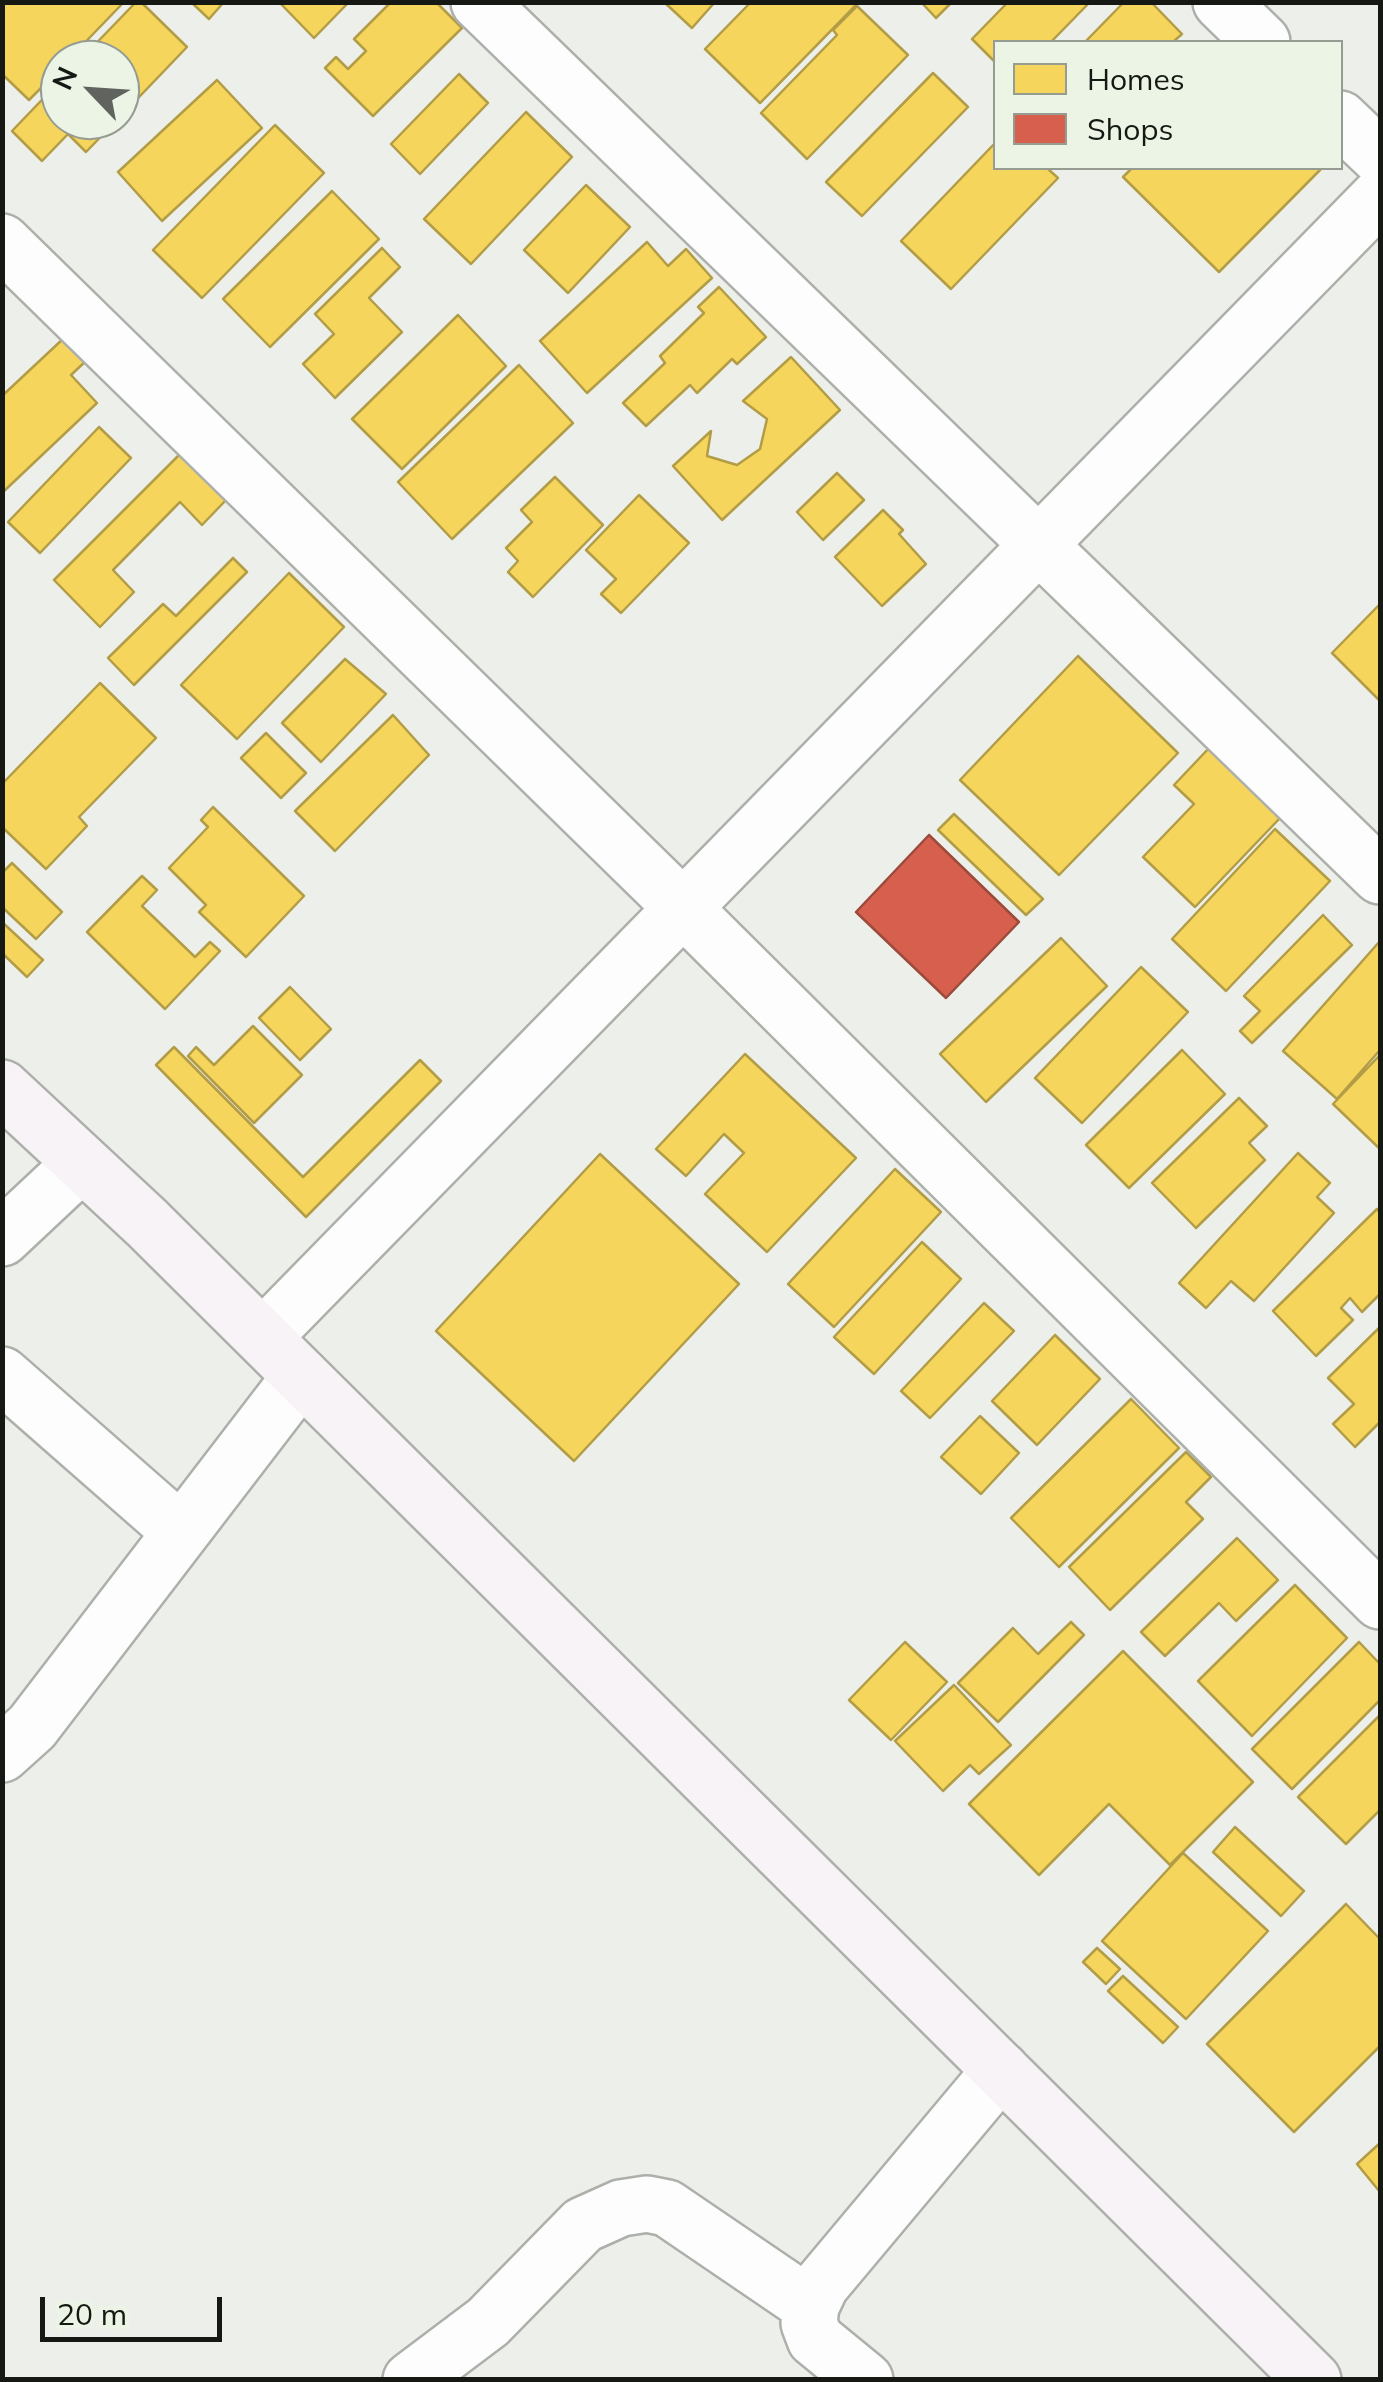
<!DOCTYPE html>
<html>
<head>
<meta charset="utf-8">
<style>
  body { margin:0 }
  #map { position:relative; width:1383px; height:2382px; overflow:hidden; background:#edf0ea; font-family:Mulish,sans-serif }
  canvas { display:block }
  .frame { position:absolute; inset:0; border:5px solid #151813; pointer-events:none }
  .legend { position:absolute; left:993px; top:40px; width:350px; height:130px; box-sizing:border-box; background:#ecf4e6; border:2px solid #969c92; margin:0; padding:12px 18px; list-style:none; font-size:30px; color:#151813 }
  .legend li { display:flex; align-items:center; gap:20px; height:50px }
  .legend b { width:50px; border:2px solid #969c92 }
  .north { position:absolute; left:40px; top:40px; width:100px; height:100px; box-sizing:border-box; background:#ecf4e6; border:2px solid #969c92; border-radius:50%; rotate:295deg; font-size:28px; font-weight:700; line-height:40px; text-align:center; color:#151813 }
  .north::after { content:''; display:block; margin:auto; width:35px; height:45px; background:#61645e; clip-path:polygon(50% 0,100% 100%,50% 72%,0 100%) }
  .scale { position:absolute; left:40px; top:2297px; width:182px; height:45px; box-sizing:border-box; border:5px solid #151813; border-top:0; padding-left:12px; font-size:30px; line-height:35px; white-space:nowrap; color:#151813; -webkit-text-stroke:8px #ecf4e6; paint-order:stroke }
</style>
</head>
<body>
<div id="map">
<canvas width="1383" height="2382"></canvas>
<div class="frame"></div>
<ul class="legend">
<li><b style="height:28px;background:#f6d55c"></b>Homes</li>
<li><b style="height:28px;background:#d6604d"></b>Shops</li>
</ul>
<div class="north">N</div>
<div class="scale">20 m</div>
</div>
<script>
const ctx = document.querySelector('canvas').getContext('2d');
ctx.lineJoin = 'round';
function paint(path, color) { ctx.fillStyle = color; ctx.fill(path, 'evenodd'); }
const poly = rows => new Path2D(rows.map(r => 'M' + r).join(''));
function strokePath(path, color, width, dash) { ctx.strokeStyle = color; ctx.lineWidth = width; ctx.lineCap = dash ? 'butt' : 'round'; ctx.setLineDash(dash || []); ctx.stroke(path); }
const homes = poly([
  [3,2,124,2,68,60,60,60,60,69,29,100,2,74,3,2],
  [136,2,141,2,187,47,120,117,120,60,80,60,136,2],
  [191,2,224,2,209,19,191,2],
  [279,2,349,2,314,38,279,2],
  [391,2,436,2,462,28,373,116,325,68,336,57,348,69,366,51,354,39,391,2],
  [664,2,715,2,692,28,664,2],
  [751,2,859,2,760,103,705,49,751,2],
  [921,2,952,2,936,18,921,2],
  [1008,2,1090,2,1051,42,996,42,996,63,972,39,1008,2],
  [1124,2,1151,2,1182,34,1173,42,1085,42,1124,2],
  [857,6,908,55,807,159,761,113,837,35,833,30,857,6],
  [933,73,968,107,862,216,826,182,933,73],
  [459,74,488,103,420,174,391,144,459,74],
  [217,80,262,128,162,221,118,172,217,80],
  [60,81,60,120,117,120,86,152,68,134,42,161,12,131,60,81],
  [526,112,572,157,471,264,424,219,526,112],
  [275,125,324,173,202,298,153,250,275,125],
  [996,142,996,168,1047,168,1058,178,951,289,901,241,996,142],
  [1132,168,1322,168,1219,272,1123,177,1132,168],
  [586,185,630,227,568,293,524,250,586,185],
  [332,191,379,239,270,347,223,299,332,191],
  [647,242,668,266,686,249,712,278,587,393,540,341,647,242],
  [382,248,400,267,369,298,402,332,335,398,303,364,334,334,315,314,382,248],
  [719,287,766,337,737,364,732,359,697,393,690,385,646,426,623,403,665,363,660,356,704,313,698,307,719,287],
  [458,315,506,366,402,469,352,419,458,315],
  [65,337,87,360,71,375,97,403,2,493,2,396,65,337],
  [791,357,840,410,722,520,673,466,711,431,707,456,737,465,760,449,767,419,743,401,791,357],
  [519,365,573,423,452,539,398,482,519,365],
  [99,427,131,458,40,553,8,522,99,427],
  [182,452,228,498,202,525,180,502,113,570,134,592,100,627,54,580,182,452],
  [837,473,864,500,823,540,797,512,837,473],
  [555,477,603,525,533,597,508,572,518,561,506,548,532,522,521,510,555,477],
  [639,495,689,543,621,613,601,594,616,579,586,550,639,495],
  [883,510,903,530,899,534,926,564,882,606,835,557,883,510],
  [233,558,247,572,134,685,108,658,163,604,176,616,233,558],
  [289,573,344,627,237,739,181,685,289,573],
  [1380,604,1380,701,1332,653,1380,604],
  [1078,656,1178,753,1059,875,960,780,1078,656],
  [345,659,386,694,321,762,282,723,345,659],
  [100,683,156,738,79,817,87,826,46,869,2,827,2,784,100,683],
  [393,715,429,755,335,851,295,811,393,715],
  [266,733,306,773,281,798,241,758,266,733],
  [1210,747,1281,817,1195,907,1143,857,1194,804,1174,785,1210,747],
  [213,807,304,896,246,957,199,912,206,905,169,868,208,827,201,820,213,807],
  [954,814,1043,899,1026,915,938,830,954,814],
  [1275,829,1330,881,1226,991,1172,939,1275,829],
  [12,863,62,912,36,939,2,907,2,873,12,863],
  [142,876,157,890,142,906,195,957,210,942,220,951,165,1009,87,932,142,876],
  [1323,915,1352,945,1252,1043,1240,1031,1260,1011,1244,996,1323,915],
  [2,922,43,960,27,977,2,953,2,922],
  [1061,938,1107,986,986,1102,940,1054,1061,938],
  [1380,941,1380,1050,1337,1099,1283,1051,1380,941],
  [1141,967,1188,1012,1082,1123,1035,1078,1141,967],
  [290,987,331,1029,300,1060,259,1018,290,987],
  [253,1026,302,1075,254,1123,188,1056,196,1047,214,1065,253,1026],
  [174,1047,303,1177,420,1060,441,1081,306,1217,156,1065,174,1047],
  [1182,1050,1225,1094,1129,1188,1086,1145,1182,1050],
  [745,1054,856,1158,767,1252,705,1194,744,1153,724,1134,686,1176,656,1149,745,1054],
  [1380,1055,1380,1149,1333,1104,1380,1055],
  [1239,1098,1267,1126,1249,1143,1265,1160,1196,1228,1152,1183,1239,1098],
  [1298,1153,1330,1183,1317,1197,1334,1213,1254,1301,1231,1281,1206,1308,1179,1283,1298,1153],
  [600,1154,739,1284,574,1461,436,1331,600,1154],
  [895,1169,941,1212,834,1327,788,1284,895,1169],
  [1377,1209,1380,1213,1380,1294,1362,1312,1350,1298,1341,1308,1353,1320,1316,1356,1273,1311,1377,1209],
  [922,1242,961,1279,874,1374,834,1337,922,1242],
  [984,1303,1014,1331,930,1418,901,1391,984,1303],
  [1380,1327,1380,1422,1355,1447,1333,1424,1354,1404,1328,1378,1380,1327],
  [1055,1335,1100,1379,1037,1445,992,1401,1055,1335],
  [1131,1399,1179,1448,1059,1567,1011,1518,1131,1399],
  [980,1416,1019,1453,981,1494,941,1457,980,1416],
  [1186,1452,1211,1477,1186,1502,1203,1519,1110,1610,1069,1567,1186,1452],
  [1237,1538,1278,1580,1236,1621,1219,1603,1165,1656,1141,1632,1237,1538],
  [1295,1585,1347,1638,1252,1736,1198,1681,1295,1585],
  [1071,1622,1084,1635,998,1722,958,1683,1013,1628,1038,1654,1071,1622],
  [905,1642,947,1682,891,1740,849,1700,905,1642],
  [1359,1642,1380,1664,1380,1700,1292,1789,1252,1749,1359,1642],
  [1123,1651,1253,1782,1170,1865,1109,1804,1039,1875,969,1804,1123,1651],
  [954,1685,1011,1745,979,1774,970,1765,943,1791,895,1741,954,1685],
  [1380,1715,1380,1810,1346,1844,1298,1797,1380,1715],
  [1235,1827,1304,1891,1281,1916,1213,1852,1235,1827],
  [1183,1853,1268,1931,1186,2019,1102,1941,1183,1853],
  [1346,1904,1380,1939,1380,2046,1294,2132,1207,2044,1346,1904],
  [1097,1948,1120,1969,1106,1984,1083,1962,1097,1948],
  [1123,1976,1178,2027,1163,2043,1108,1991,1123,1976],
  [1380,2143,1380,2192,1357,2164,1380,2143]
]);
paint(homes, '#f6d55c');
strokePath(homes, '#b29c46', 2.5);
const shops = poly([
  [929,835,1019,922,946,998,856,912,929,835]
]);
paint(shops, '#d6604d');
strokePath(shops, '#9c4a3c', 2.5);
const street = poly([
  [479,2,1380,876],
  [1221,2,1262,42],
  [1340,119,1380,157],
  [2,242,683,908,1380,1601],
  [2,1238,82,1163],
  [263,1337,1380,196],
  [2,1375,181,1532],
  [2,1754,32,1727,301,1376],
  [411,2380,488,2322,583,2225,621,2208,647,2204,667,2208,811,2306],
  [865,2380,815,2339,809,2323,811,2306,821,2285,1001,2070]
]);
const secondary = poly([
  [2,1088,147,1223,1313,2380]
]);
strokePath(street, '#adb0aa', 60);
strokePath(secondary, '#adb0aa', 60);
strokePath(street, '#fcfdfc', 55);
strokePath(secondary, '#f7f3f6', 55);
</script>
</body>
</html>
